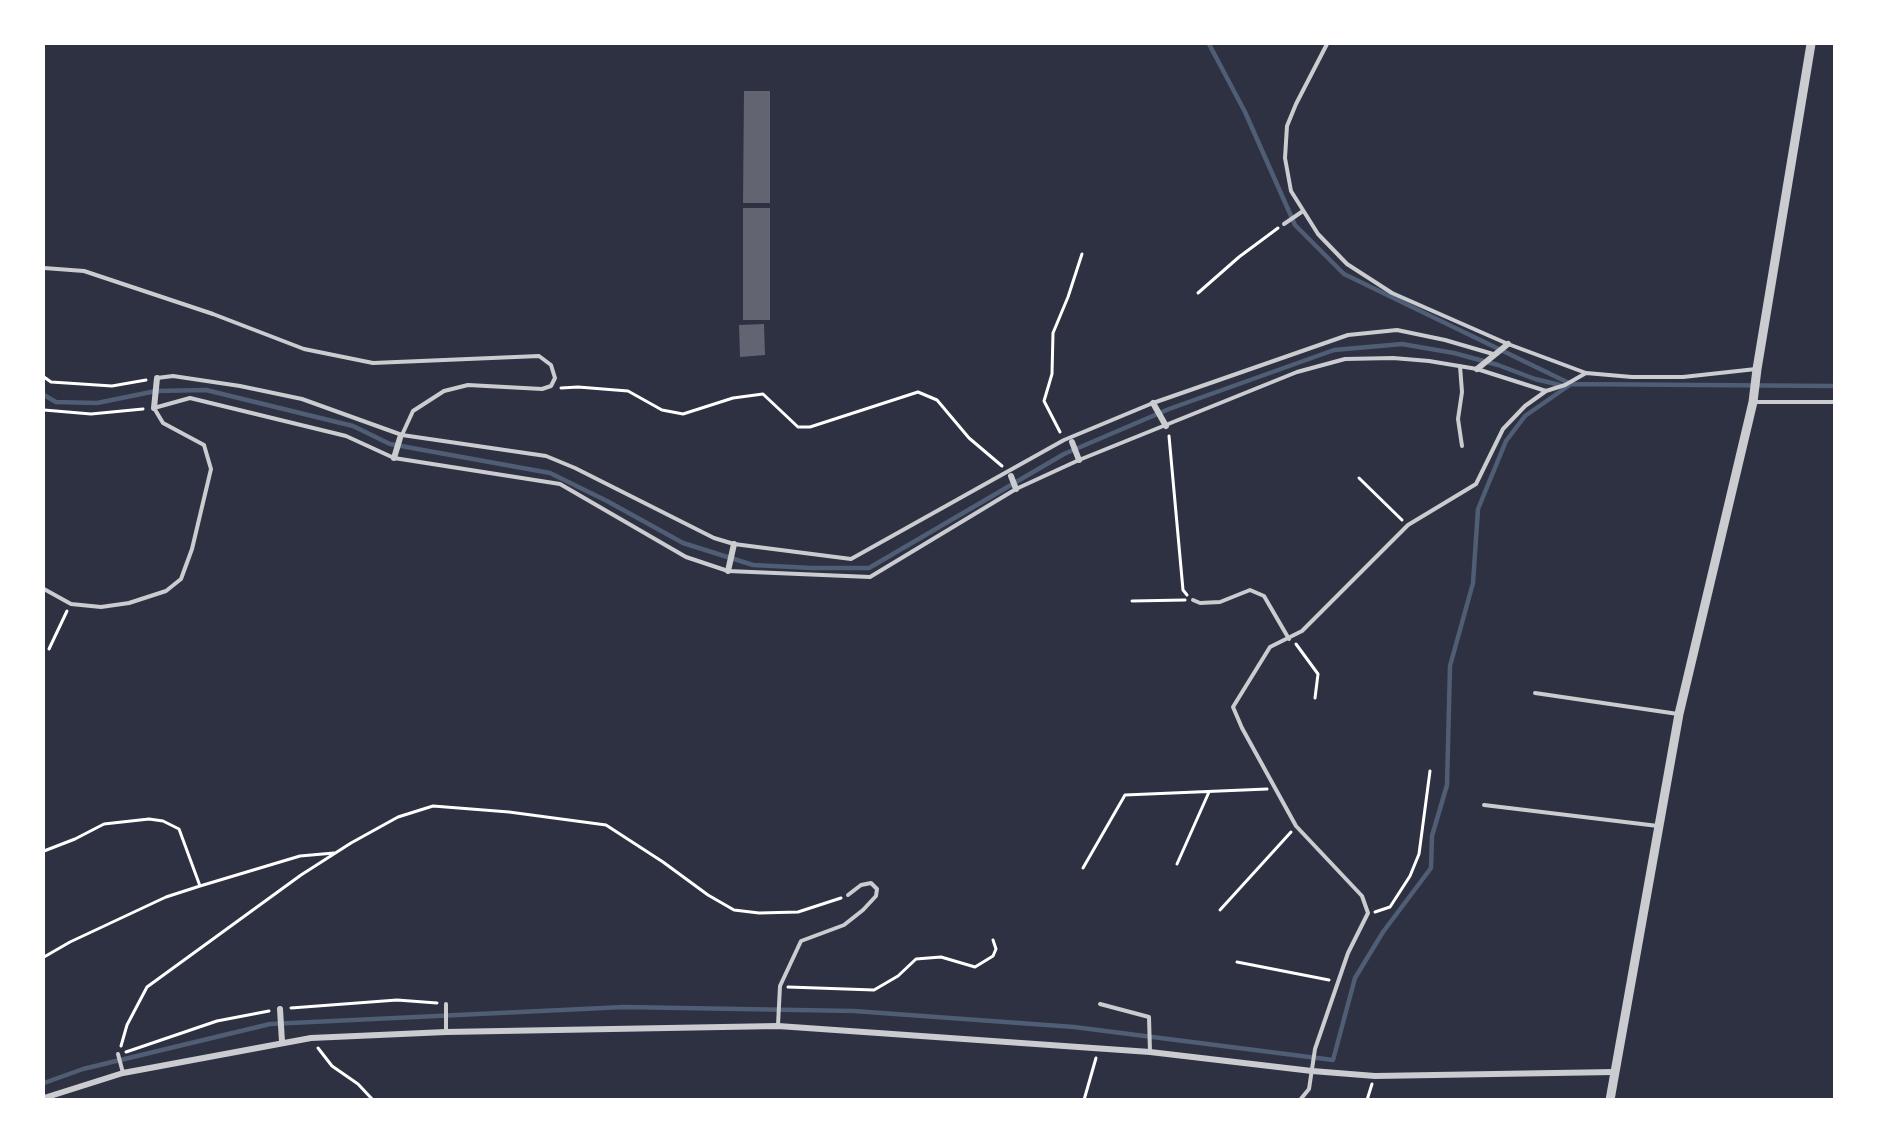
<!DOCTYPE html>
<html>
<head>
<meta charset="utf-8">
<style>
  body { margin:0 }
  #map { position:relative; width:1878px; height:1143px; overflow:hidden; background:#2d3142; font-family:"Libre Baskerville",serif }
  canvas { display:block }
  .frame { position:absolute; inset:0; border:45px solid #fff; pointer-events:none }
</style>
</head>
<body>
<div id="map">
<canvas width="1878" height="1143"></canvas>
<div class="frame"></div>
</div>
<script>
const ctx = document.querySelector('canvas').getContext('2d');
ctx.lineJoin = 'round';
const poly = rows => new Path2D(rows.map(r => 'M' + r).join(''));
function strokePath(path, color, width, dash) { ctx.strokeStyle = color; ctx.lineWidth = width; ctx.lineCap = dash ? 'butt' : 'round'; ctx.setLineDash(dash || []); ctx.stroke(path); }
function paint(path, color) { ctx.fillStyle = color; ctx.fill(path, 'evenodd'); }
strokePath(poly([
  [1209,44,1245,112,1295,225,1344,274,1571,384],
  [1568,384,1834,386],
  [44,395,56,402,97,403,156,391,206,390,353,426,390,444,550,473,607,501,683,543,753,565,812,568,869,568,1064,454,1169,409,1334,350,1402,344,1454,353,1498,365,1535,379,1560,385],
  [44,1083,83,1069,270,1024,624,1007,854,1011,1074,1027,1333,1060,1355,978,1383,932,1431,868,1432,836,1447,785,1450,666,1473,583,1478,509,1506,441,1525,416,1571,384]
]), '#4f5d75', 4.5);
paint(poly([
  [744,91,770,91,770,203,743,203],
  [743,208,770,208,770,320,743,320],
  [764,324,765,355,740,357,739,325]
]), '#626471');
strokePath(poly([
  [1198,293,1239,257,1278,228],
  [44,377,51,382,112,386,146,380],
  [561,388,578,387,628,391,662,410,683,414,733,398,763,394,798,427,810,427,918,392,937,400,969,438,1002,466],
  [44,410,91,414,143,409],
  [1060,432,1044,401,1052,374,1053,333,1068,297,1082,254],
  [1169,436,1183,590,1187,595],
  [1359,478,1402,520],
  [1132,601,1185,600],
  [1296,644,1318,674,1315,698],
  [49,649,67,611],
  [44,851,75,839,104,824,149,819,163,821,179,829,200,886,300,856,334,853],
  [1177,864,1209,792],
  [1083,868,1125,795,1267,789],
  [1220,910,1291,832],
  [1375,912,1390,907,1410,876,1419,854,1430,771],
  [44,957,70,942,166,897,200,886],
  [1237,962,1329,980],
  [788,987,874,990,898,976,916,959,941,957,975,967,993,956,996,949,993,940],
  [291,1008,397,1000,437,1003],
  [121,1046,127,1025,147,987,301,875,351,843,398,817,433,806,509,812,606,825,663,862,708,895,734,910,759,913,798,912,841,898],
  [318,1048,332,1066,358,1084,373,1100],
  [126,1052,217,1021,269,1011],
  [1084,1100,1096,1058],
  [1367,1100,1372,1084]
]), '#fff', 3);
strokePath(poly([
  [1327,44,1296,104,1287,126,1285,158,1291,191,1318,234,1347,264,1392,293,1508,344,1586,373,1632,377,1683,377,1756,369],
  [1284,224,1303,211],
  [44,268,84,271,213,314,304,349,373,363,539,356,551,365,555,378,551,386,542,389,468,385,444,391,413,411,401,437],
  [1460,366,1462,392,1458,419,1462,446],
  [157,378,173,376,240,386,302,399,402,435,546,456,575,468,714,538,734,544,851,559,1064,440,1153,403,1348,335,1397,330,1445,340,1493,354],
  [1753,402,1834,402],
  [44,589,71,604,101,607,129,603,166,591,181,579,192,549,211,469,204,445,163,423,154,408,190,398,346,436,394,458,560,484,686,557,728,571,870,577,1016,489,1079,460,1297,372,1345,359,1393,358,1429,361,1477,369,1546,391],
  [1193,600,1200,603,1220,602,1250,590,1264,596,1289,639],
  [1535,693,1678,714],
  [1484,805,1658,826],
  [446,1004,446,1031],
  [1100,1004,1149,1017,1150,1052],
  [778,1025,780,986,801,941,844,925,863,910,876,896,877,889,871,883,861,885,848,895],
  [118,1054,123,1073],
  [1300,1100,1309,1089,1315,1049,1348,953,1368,913,1362,896,1296,826,1242,728,1233,707,1270,647,1302,631,1408,525,1476,484,1503,429,1525,406,1546,391,1565,385,1586,373]
]), '#caccd0', 4);
strokePath(poly([
  [1477,369,1508,344],
  [1153,403,1166,426],
  [154,408,157,378],
  [1072,442,1079,460],
  [394,458,400,438],
  [1011,476,1016,489],
  [728,571,734,544],
  [280,1009,282,1042],
  [44,1098,123,1073,311,1038,446,1032,778,1026,1150,1052,1312,1071,1375,1076,1614,1072]
]), '#caccd0', 6);
strokePath(poly([
  [1610,1100,1679,714,1753,402,1757,369,1811,44]
]), '#caccd0', 9);
</script>
</body>
</html>
